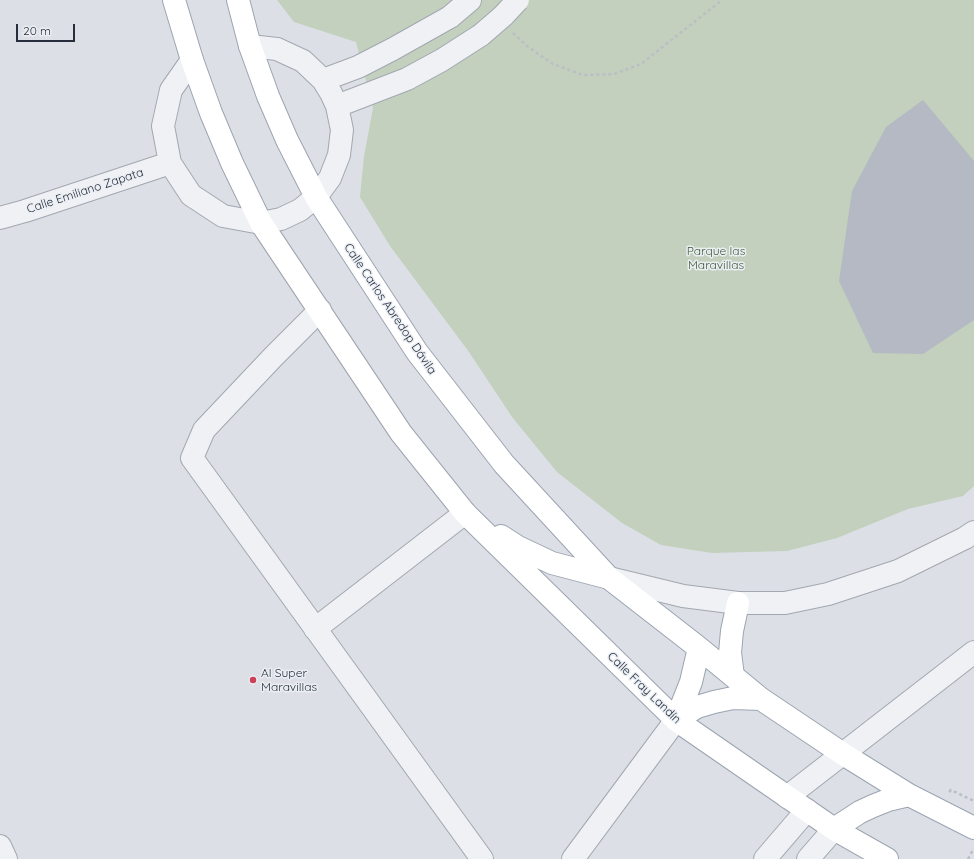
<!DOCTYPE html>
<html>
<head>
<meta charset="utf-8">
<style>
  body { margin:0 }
  #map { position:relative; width:974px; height:859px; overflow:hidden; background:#dce0e6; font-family:Quicksand,sans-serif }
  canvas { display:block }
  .scale { position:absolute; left:16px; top:24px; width:59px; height:18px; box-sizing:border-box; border:2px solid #262e3c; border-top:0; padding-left:5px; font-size:12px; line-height:14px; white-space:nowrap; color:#262e3c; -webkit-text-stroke:3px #ebeff4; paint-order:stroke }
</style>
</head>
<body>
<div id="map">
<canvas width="974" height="859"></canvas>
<div class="scale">20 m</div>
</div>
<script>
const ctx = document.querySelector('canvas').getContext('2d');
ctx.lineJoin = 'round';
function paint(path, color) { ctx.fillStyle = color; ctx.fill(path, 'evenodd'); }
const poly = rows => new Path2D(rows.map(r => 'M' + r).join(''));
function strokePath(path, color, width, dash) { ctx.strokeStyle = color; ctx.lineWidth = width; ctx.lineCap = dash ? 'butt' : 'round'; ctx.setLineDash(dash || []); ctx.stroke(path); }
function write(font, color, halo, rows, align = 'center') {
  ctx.font = font + ' Quicksand,sans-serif'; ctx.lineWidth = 3; ctx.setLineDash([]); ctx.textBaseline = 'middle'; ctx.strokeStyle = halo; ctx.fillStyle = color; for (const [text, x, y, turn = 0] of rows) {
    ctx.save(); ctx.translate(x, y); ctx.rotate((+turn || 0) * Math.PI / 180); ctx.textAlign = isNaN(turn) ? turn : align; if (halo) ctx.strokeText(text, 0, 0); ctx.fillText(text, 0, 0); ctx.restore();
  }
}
paint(poly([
  [277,0,974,0,974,486,963,496,908,509,837,538,787,551,712,553,661,545,622,523,557,472,512,417,469,352,390,246,360,197,364,156,373,108,356,42,294,22]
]), '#c2d0bd');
paint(poly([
  [923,100,974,161,974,320,923,354,873,353,839,281,852,191,886,127]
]), '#b4b9c3');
const minor = poly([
  [192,60,171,90,163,126,170,163,191,195,223,216,261,223,281,219,300,210,316,197,330,178,339,155,342,130,337,106,331,93,323,80,303,61,277,49,250,46],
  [323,80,358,67,393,49,450,17,470,0],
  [337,106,407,79,442,60,481,35],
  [0,218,25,211,170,163],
  [320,310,274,356,204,430,192,458,482,859],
  [609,578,683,596,738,603,785,603,828,594,898,571,965,538,974,532],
  [315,629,465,513],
  [787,797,974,652],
  [0,846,6,859],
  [573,859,676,720],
  [765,859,807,810],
  [808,859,834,829]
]);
const major = poly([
  [174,0,192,60,211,113,232,163,261,223,401,433,465,513,676,720,834,829,887,859],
  [238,0,250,46,268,96,287,140,316,197,417,352,504,464,609,578,699,648,761,699,843,754,909,795,974,828],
  [501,536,518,547,552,563,609,578],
  [733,676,730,653,732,631,738,603],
  [676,720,697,707,714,702,733,698,761,699],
  [676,720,691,682,699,648],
  [834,829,860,812,873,806,888,800,909,795]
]);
strokePath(minor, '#a2a7b0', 24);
strokePath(major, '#9ca4b1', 24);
strokePath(poly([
  [513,33,527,46,553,64,583,75,614,74,641,64,722,0],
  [949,792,951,790,974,801],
  [968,859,974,848]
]), '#bbbec5', 2.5, [3, 3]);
strokePath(minor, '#eff1f5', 22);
strokePath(major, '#fff', 22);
const minorBridge = poly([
  [481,35,503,16,518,0]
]);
strokePath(minorBridge, '#a2a7b0', 24, []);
strokePath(minorBridge, '#eff1f5', 22);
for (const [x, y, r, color] of [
  [253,680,4,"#cb4256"]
]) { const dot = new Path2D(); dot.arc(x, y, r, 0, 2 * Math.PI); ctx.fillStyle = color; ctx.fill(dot); strokePath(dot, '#ebeff4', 1.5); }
write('12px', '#262e3c', '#ebeff4', [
  ["Calle Emiliano Zapata",85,191,-18],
  ["Calle Carlos Abredop Dávila",390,309,56],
  ["Calle Fray Landín",644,688,44]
]);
write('12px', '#3a5734', '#ebeff4', [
  ["Parque las",716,251],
  ["Maravillas",716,265]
]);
write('12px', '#262e3c', '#ebeff4', [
  ["Al Super",261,673],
  ["Maravillas",261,687]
], 'left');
</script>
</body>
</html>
